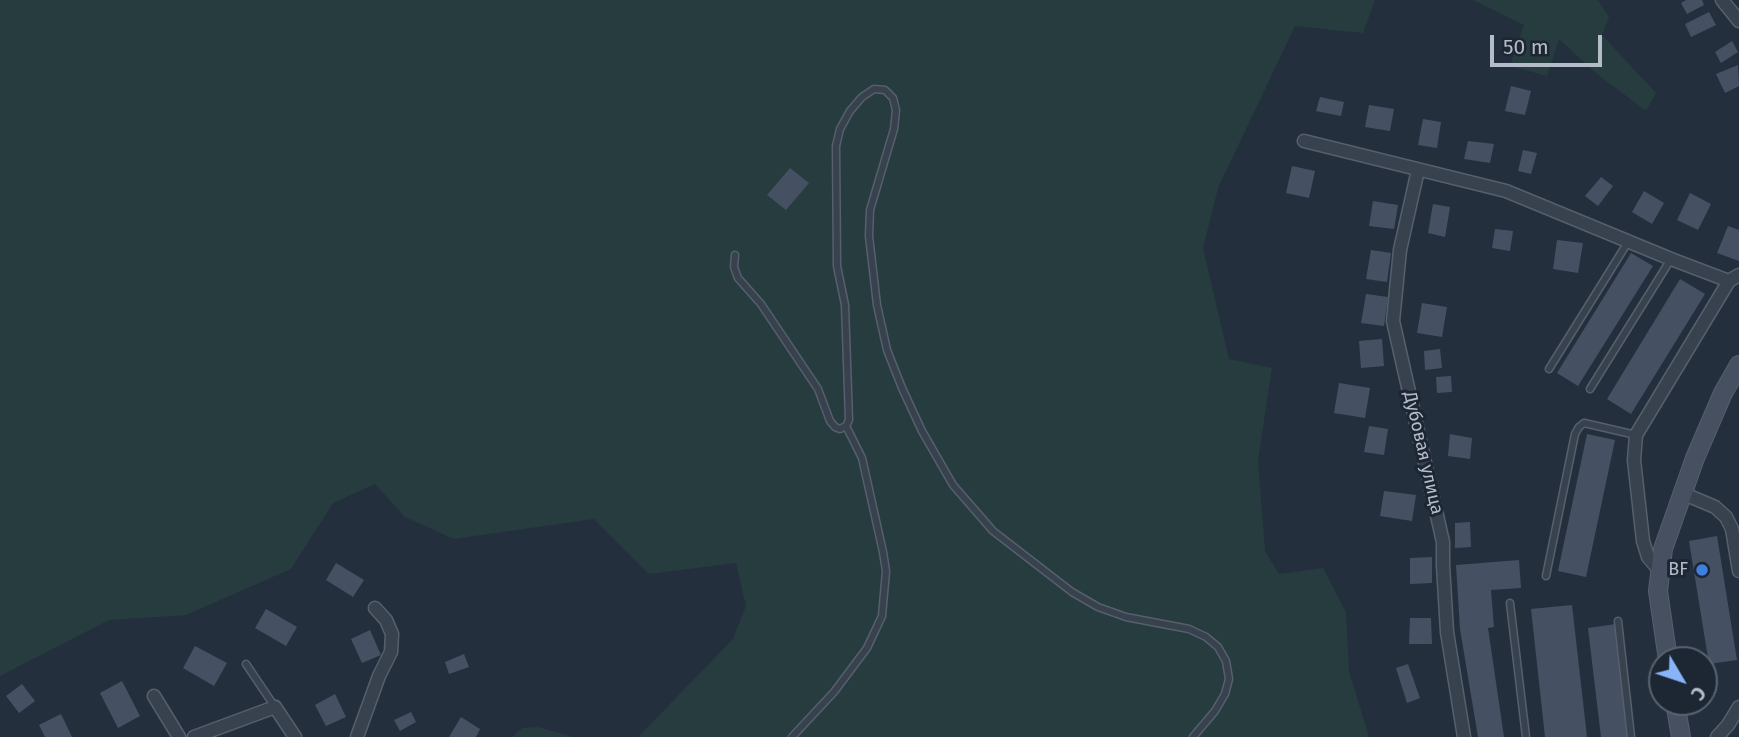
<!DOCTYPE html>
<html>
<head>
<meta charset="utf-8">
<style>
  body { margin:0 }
  #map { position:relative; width:1739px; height:737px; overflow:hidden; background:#242f3e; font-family:"Fira Sans",sans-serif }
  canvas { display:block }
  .north { position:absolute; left:1648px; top:646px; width:70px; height:70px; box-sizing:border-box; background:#1d2633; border:2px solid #59626f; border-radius:50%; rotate:129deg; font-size:19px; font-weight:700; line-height:28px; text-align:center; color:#b4bcc9 }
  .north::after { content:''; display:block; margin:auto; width:24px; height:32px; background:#8ab4f8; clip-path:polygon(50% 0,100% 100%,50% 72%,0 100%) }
  .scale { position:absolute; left:1490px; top:35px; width:112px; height:32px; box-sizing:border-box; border:4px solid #b4bcc9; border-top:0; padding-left:9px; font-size:21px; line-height:24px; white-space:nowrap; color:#b4bcc9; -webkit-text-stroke:5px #1d2633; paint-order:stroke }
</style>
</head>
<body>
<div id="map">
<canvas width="1739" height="737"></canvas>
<div class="north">С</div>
<div class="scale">50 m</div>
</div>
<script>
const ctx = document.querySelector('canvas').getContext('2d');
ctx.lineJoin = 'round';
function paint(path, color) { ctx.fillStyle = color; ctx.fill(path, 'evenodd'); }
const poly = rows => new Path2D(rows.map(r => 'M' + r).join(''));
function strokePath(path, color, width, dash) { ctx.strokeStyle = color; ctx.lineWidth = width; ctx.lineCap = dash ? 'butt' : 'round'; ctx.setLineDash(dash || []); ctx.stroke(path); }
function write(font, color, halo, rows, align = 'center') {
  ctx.font = font + ' "Fira Sans",sans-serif'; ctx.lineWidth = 6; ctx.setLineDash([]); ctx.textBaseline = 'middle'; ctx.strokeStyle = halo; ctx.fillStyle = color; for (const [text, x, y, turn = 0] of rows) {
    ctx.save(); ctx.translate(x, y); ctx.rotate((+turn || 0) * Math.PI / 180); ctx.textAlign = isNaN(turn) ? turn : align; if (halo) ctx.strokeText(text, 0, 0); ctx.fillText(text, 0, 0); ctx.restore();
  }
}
paint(poly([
  [0,0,1375,0,1363,33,1295,26,1218,188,1203,248,1229,359,1272,368,1258,460,1265,551,1279,574,1323,568,1346,612,1349,671,1369,737,638,737,733,639,746,606,736,563,649,574,594,519,454,539,405,517,375,484,333,503,291,569,186,615,109,620,0,676],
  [1473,0,1598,0,1609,17,1602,35,1656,93,1646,111,1597,74,1559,39,1547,76,1510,66,1524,25],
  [538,727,573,737,512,737,522,728]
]), '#263c3f');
paint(poly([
  [1686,0,1702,0,1704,5,1687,14,1681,3],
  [1709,12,1716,25,1691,37,1685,24],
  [1732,41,1738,52,1721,63,1715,52],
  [1738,65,1739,86,1725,93,1716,74],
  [1511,86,1531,91,1525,115,1505,111],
  [1320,97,1344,102,1341,116,1316,111],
  [1369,105,1394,109,1390,131,1365,127],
  [1423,119,1441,122,1437,148,1418,145],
  [1468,141,1494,144,1490,163,1464,159],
  [1523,150,1537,153,1531,174,1518,171],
  [1292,166,1315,171,1309,198,1286,193],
  [790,168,809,183,786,210,767,195],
  [1601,177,1613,186,1598,206,1585,196],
  [1644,191,1664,203,1652,224,1632,212],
  [1690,193,1711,204,1698,230,1677,220],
  [1373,201,1398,205,1394,229,1369,226],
  [1433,204,1450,207,1445,237,1428,233],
  [1728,226,1739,230,1739,261,1717,253],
  [1495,229,1513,231,1510,251,1492,248],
  [1557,240,1583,243,1578,273,1553,269],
  [1371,250,1391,253,1387,282,1366,279],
  [1631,253,1653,266,1578,386,1557,373],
  [1680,279,1705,294,1631,414,1607,399],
  [1366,294,1388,297,1384,326,1361,323],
  [1422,303,1447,307,1442,337,1417,333],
  [1382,339,1384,366,1361,368,1359,341],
  [1440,349,1442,368,1425,370,1424,351],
  [1451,376,1452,392,1437,393,1436,377],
  [1339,383,1370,388,1365,418,1334,413],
  [1369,426,1388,429,1384,455,1364,452],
  [1450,434,1472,438,1470,459,1448,456],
  [1587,434,1615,440,1586,577,1558,571],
  [1384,491,1416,495,1412,521,1380,516],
  [1470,522,1471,547,1455,548,1455,523],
  [1717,536,1737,660,1709,664,1689,541],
  [1432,557,1432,583,1410,584,1410,558],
  [1519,560,1521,588,1491,590,1494,627,1488,628,1504,737,1478,737,1460,629,1456,565],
  [336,563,364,580,353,597,326,580],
  [1572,605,1587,737,1545,737,1531,609],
  [266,609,297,627,286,646,255,628],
  [1410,618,1431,618,1432,644,1409,644],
  [1616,624,1628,737,1601,737,1588,628],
  [370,630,381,655,362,663,351,639],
  [195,646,227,663,214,686,183,668],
  [464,654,469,667,449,674,445,662],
  [1408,664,1420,698,1407,703,1396,668],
  [122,681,140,716,118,728,100,693],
  [22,684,35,701,19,713,6,696],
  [335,694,346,717,326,726,315,705],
  [411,712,416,722,400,731,394,720],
  [61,714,72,737,45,737,39,725],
  [461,717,480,729,476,737,449,737]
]), '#455162');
const service = poly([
  [735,255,734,267,738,278,761,304,818,389,830,421,835,427,840,429,846,426,849,420,845,305,837,266,836,146,840,129,850,111,862,97,874,89,885,90,893,98,896,110,894,129,870,210,869,236,877,305,887,350,902,388,922,431,953,485,993,531,1072,592,1098,607,1126,617,1189,629,1206,637,1218,647,1226,661,1229,679,1225,694,1215,711,1193,737],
  [1549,369,1628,242],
  [1590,389,1671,259],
  [1546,576,1575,434,1579,427,1584,423,1636,435],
  [1510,603,1526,737],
  [1618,621,1631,737],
  [246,664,275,707],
  [792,737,834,692,867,648,882,616,886,571,883,552,862,458,846,426]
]);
const minor = poly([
  [1722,0,1739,21],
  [1304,141,1506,191,1671,259,1729,281,1739,275],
  [1418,170,1400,250,1393,321,1443,542,1443,565,1447,632,1464,737],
  [1682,493,1715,507,1726,517,1732,529,1739,571],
  [1659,570,1648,557,1643,541,1634,460,1636,435,1729,281],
  [154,696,179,737],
  [194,737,275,707,295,737],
  [357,737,379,676,391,652,392,634,386,620,375,608],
  [1717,737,1728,725,1739,707]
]);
const secondary = poly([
  [1668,660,1658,591,1663,549,1695,458,1723,393,1739,365],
  [1675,702,1681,737]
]);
strokePath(service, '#565f6c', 9);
strokePath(minor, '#565f6c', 15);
strokePath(secondary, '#565f6c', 20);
strokePath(service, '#38414e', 6);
strokePath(minor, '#38414e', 12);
strokePath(secondary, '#465061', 18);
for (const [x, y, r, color] of [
  [1702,570,7,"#3f7fe0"]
]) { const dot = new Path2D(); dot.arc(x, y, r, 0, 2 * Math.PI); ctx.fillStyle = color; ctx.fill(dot); strokePath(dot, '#1d2633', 2.5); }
write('18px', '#b4bcc9', '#1d2633', [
  ["Дубовая улица",1423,453,77]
]);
write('18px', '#b4bcc9', '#1d2633', [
  ["BF",1688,570]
], 'right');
</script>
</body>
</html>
